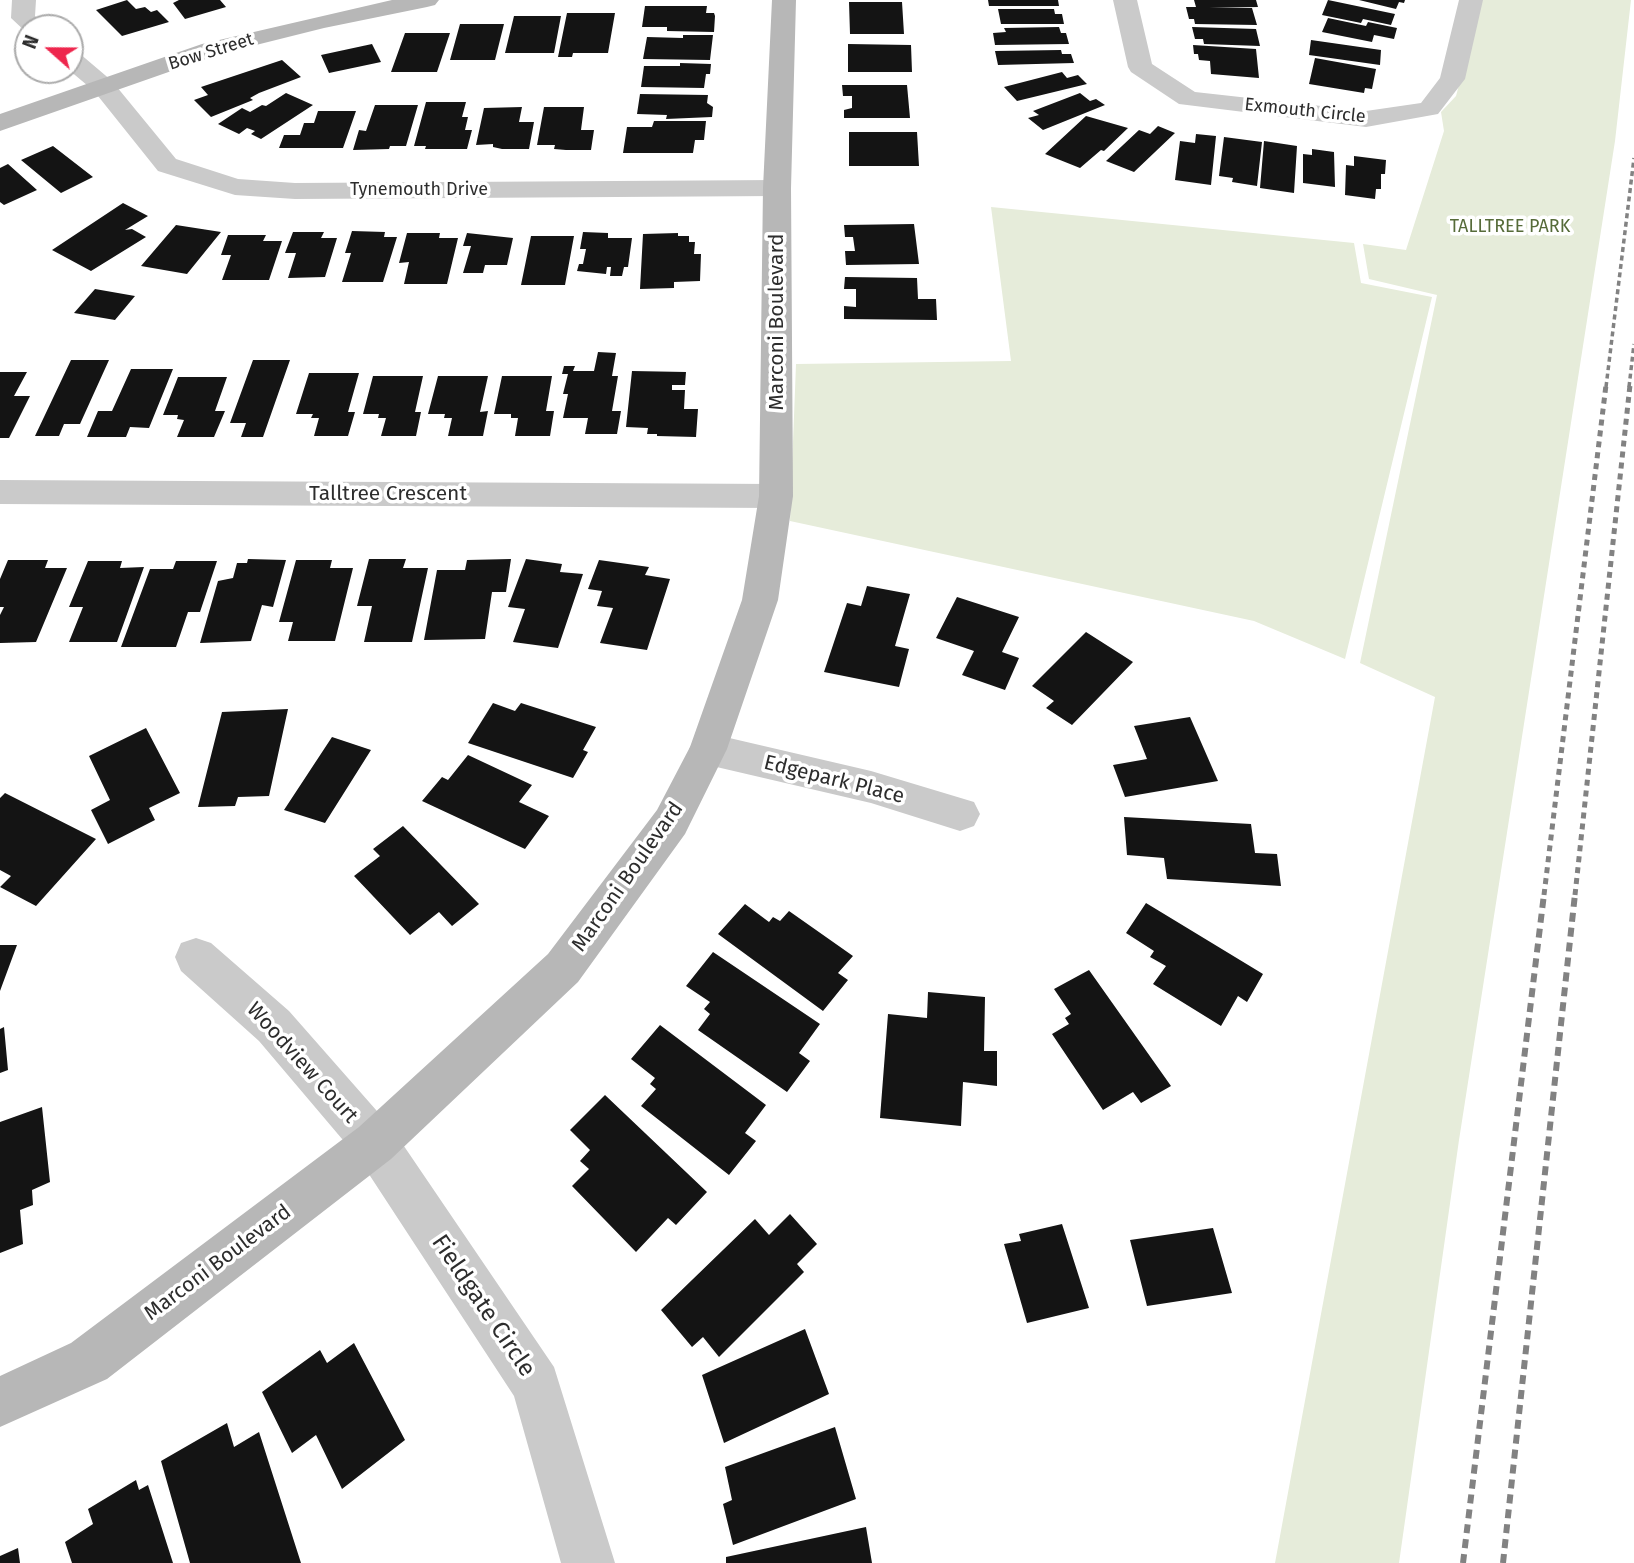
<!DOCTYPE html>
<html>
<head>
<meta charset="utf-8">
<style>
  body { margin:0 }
  #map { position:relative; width:1634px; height:1563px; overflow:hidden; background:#fff; font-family:"Fira Sans",sans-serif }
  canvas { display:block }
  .north { position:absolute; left:14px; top:14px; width:70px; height:70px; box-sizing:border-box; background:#fff; border:2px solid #ababab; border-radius:50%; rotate:291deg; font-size:19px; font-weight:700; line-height:28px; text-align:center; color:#2d2d2d }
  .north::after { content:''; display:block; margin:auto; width:24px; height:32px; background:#ee264d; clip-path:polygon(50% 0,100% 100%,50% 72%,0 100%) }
</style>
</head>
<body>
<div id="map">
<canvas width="1634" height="1563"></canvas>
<div class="north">N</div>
</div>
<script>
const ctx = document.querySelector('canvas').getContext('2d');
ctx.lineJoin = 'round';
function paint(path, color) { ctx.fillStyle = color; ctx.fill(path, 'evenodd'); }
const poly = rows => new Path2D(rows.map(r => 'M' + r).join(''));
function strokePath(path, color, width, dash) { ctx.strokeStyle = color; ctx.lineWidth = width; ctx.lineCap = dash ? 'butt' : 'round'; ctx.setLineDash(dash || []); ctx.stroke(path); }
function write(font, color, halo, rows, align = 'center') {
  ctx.font = font + ' "Fira Sans",sans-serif'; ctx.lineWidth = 7; ctx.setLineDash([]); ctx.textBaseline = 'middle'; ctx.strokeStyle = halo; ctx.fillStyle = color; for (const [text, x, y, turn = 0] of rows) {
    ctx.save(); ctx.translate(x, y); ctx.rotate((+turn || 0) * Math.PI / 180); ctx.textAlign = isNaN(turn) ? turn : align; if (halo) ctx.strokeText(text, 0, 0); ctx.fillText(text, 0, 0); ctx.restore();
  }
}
paint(poly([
  [1482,0,1631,0,1615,141,1459,1140,1399,1563,1275,1563,1435,697,1360,663,1437,295,1369,279,1363,244,1406,250,1444,131,1441,112,1456,96],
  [991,207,1354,243,1361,283,1432,297,1345,659,1254,621,790,521,796,364,1011,361]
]), '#e6ecda');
paint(poly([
  [127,0,136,9,145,7,151,12,157,10,169,22,122,36,96,10],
  [179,0,220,0,226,7,185,19,173,3],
  [988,0,1058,0,1059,6,989,6],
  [1194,0,1256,0,1258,7,1209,8,1252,8,1257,25,1195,24,1194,19,1189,19,1186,7,1196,7],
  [1328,0,1395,14,1391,25,1363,19,1361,23,1322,15],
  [1359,0,1405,0,1404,3,1399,2,1396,9],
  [849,2,902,2,904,34,850,34],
  [645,6,707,6,706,13,714,13,715,16,714,32,667,31,667,27,642,27],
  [998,9,1054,9,1055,14,1062,14,1064,24,1001,24],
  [567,13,615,13,608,53,573,53,572,57,558,57],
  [514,16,561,16,554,53,505,53],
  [1328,18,1366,26,1368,22,1397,28,1394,39,1374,35,1372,42,1322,32],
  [460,24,504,24,495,60,450,60],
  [1059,27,1061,33,1066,33,1069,44,995,45,993,33,1006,32,1004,28],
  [1192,27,1256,29,1260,46,1204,44,1203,39,1195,39],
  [405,33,450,33,437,72,391,72],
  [683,35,713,35,710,60,643,59,647,37,683,38],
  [1311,40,1381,50,1380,65,1309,55],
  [372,44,381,62,329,73,321,55],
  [848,44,911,45,912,72,848,72],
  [1193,45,1256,49,1259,78,1211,74,1210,61,1199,60,1198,54,1194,54],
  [1061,50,1062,54,1071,54,1074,63,998,65,995,51],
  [1315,58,1376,69,1372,89,1365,88,1364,93,1309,84],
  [282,60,301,77,259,93,250,98,253,100,211,117,194,100,208,95,201,87],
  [680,63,711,64,710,74,706,74,704,88,641,87,644,66,680,66],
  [1062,72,1067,78,1078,75,1087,84,1017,101,1004,87],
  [842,85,907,85,910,118,844,118,844,110,852,108,852,96,843,96],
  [286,93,313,105,261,139,251,134,255,131,247,128,239,134,218,124,242,108,250,112,262,105,266,106],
  [1080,93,1090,101,1096,99,1105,105,1043,130,1028,118,1039,115,1033,111],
  [640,94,708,95,707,103,713,107,712,117,666,119,667,115,637,114],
  [426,102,466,102,462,117,468,117,465,130,472,130,467,149,425,149,426,146,414,146],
  [375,105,418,105,406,146,390,146,389,149,353,150,359,130,366,131],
  [522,107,519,122,534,122,529,149,502,149,493,147,493,144,476,145,484,108],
  [544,107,584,107,581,130,594,130,591,150,566,150,554,149,555,145,537,145],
  [318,111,356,111,343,148,279,148,284,135,300,135,304,123,314,123],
  [1086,116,1128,128,1104,151,1101,150,1080,168,1045,154],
  [654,121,706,121,704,140,695,140,693,153,623,153,627,127,652,127],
  [1158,126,1175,133,1134,172,1106,161,1139,130,1150,134],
  [849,132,917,132,919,166,849,166],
  [1196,134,1216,136,1211,185,1175,180,1180,141,1195,143],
  [1224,137,1262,142,1257,186,1232,182,1233,178,1219,176],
  [1264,141,1297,146,1294,193,1260,188],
  [53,146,93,177,61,193,21,160],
  [1312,149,1334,152,1335,187,1303,183,1303,154,1312,155],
  [1354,156,1386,160,1385,174,1381,174,1381,189,1376,189,1375,199,1345,195,1346,165,1354,166],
  [8,164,37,190,4,205,0,202,0,168],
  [123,203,148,216,125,230,132,229,146,237,91,271,52,250],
  [914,224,919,264,846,265,845,251,855,251,853,237,845,237,844,225],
  [176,225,221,232,187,274,141,266],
  [352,231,385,232,384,237,397,237,383,282,342,282,351,253,345,253],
  [293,232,324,232,321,238,337,238,325,277,288,278,296,253,285,253],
  [583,232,608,233,608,238,632,238,628,267,624,267,622,276,610,276,611,267,607,267,606,274,577,271,579,264,583,264,586,249,580,249],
  [407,233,440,233,439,238,458,238,447,284,404,284,409,262,399,263],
  [467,233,513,238,507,265,485,265,483,273,463,273,471,246,463,246],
  [678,233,678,236,689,236,689,242,695,242,694,254,701,254,700,281,674,282,674,288,640,289,643,234],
  [228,235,266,235,263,241,282,241,269,280,222,280,231,255,221,255],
  [531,236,574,236,565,285,521,285],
  [845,277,917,278,918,299,936,299,937,320,844,319,844,306,856,307,856,289,844,289],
  [95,289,135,296,115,320,74,313],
  [598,352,616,353,612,376,618,376,612,411,621,411,617,434,585,434,588,418,563,418,568,394,563,394,568,374,562,374,564,366,575,366,573,371,594,371],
  [71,360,109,360,80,424,64,424,59,436,35,436],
  [253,360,290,360,263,437,241,437,246,423,230,423],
  [131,369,173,369,149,428,130,427,126,437,87,437,98,411,112,411],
  [632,371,686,372,685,385,672,385,672,390,685,390,684,409,698,409,696,437,657,436,657,434,647,434,648,428,626,427],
  [0,372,27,372,14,396,30,396,9,438,0,438],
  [309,373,359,373,348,412,355,412,348,436,314,436,319,418,311,418,313,414,296,414],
  [373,376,423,376,415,412,421,412,416,436,381,436,386,418,378,418,379,414,363,414],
  [438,376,488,376,480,412,488,411,483,436,448,436,452,418,444,418,445,414,428,414],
  [502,376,552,376,546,411,554,411,550,436,515,436,518,418,511,418,511,414,494,414],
  [178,377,227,377,215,411,225,411,214,437,177,437,184,420,177,419,178,415,163,415],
  [248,559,286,560,273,607,262,605,251,641,200,643,218,581,233,578,237,563,247,563],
  [369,559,406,559,403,568,428,568,412,642,364,642,372,606,357,606],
  [511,559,506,592,492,592,485,639,424,640,437,570,465,570,467,560],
  [526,559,562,564,560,572,583,574,558,648,513,642,525,609,508,607],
  [8,560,48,560,45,568,67,568,36,642,0,643,0,615,4,607,0,607,0,579],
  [296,560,332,560,330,568,353,568,335,641,288,641,293,622,279,622],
  [599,560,649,567,645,575,670,579,647,650,600,643,613,608,597,606,602,591,588,589],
  [88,561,122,561,120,568,144,567,117,642,69,642,83,607,69,607],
  [176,561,217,561,200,612,188,612,176,647,121,647,150,569,173,569],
  [867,586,910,594,895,646,909,649,899,687,824,672,847,603,861,606],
  [957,597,1019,617,1002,652,1019,658,1005,690,962,675,974,651,936,638],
  [1086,632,1133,662,1072,725,1046,708,1054,701,1032,686],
  [493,703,515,711,521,703,596,727,583,750,588,752,573,778,468,743],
  [288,709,269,796,238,797,235,806,198,807,222,712],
  [1190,717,1218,781,1125,797,1113,765,1147,759,1134,726],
  [146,728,180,793,149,808,155,820,108,844,91,810,110,800,89,756],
  [332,737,371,750,325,823,284,810],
  [468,755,532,785,519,802,549,816,525,849,422,801,442,777,448,780],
  [5,793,96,839,36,906,0,887,11,876,0,870,0,798],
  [1124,817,1251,824,1255,853,1277,854,1281,886,1167,879,1164,858,1127,855],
  [403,826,479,904,452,926,439,912,410,935,354,876,380,856,373,849],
  [1146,903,1263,974,1247,1002,1238,996,1221,1026,1153,984,1166,966,1150,957,1154,951,1126,933],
  [745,904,769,922,773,917,780,921,789,911,853,956,838,973,848,980,823,1011,718,934],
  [0,945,17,945,0,991],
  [713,952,820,1024,799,1053,810,1061,787,1092,698,1030,710,1014,704,1009,710,1002,686,986],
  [1089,970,1171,1086,1141,1103,1133,1092,1103,1110,1052,1034,1069,1024,1065,1018,1071,1014,1054,989],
  [928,992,985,997,984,1051,997,1051,997,1086,963,1082,961,1126,880,1118,888,1014,927,1018],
  [660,1025,766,1105,745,1133,756,1141,729,1175,641,1106,656,1089,650,1084,655,1078,631,1059],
  [4,1027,8,1070,0,1073,0,1029],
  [605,1095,707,1192,676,1225,668,1218,636,1252,572,1186,589,1169,580,1161,590,1150,570,1130],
  [42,1107,50,1182,32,1190,33,1205,20,1210,23,1244,0,1253,0,1122],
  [790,1214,817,1244,797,1264,804,1272,719,1357,703,1337,692,1347,661,1310,755,1219,769,1235],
  [1062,1224,1089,1308,1027,1323,1004,1244,1021,1241,1019,1234],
  [1213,1228,1232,1293,1147,1306,1130,1240],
  [805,1329,829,1394,724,1443,702,1375],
  [354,1343,405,1440,342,1489,316,1435,292,1453,262,1392,320,1350,327,1363],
  [227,1423,234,1447,259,1432,301,1563,190,1563,161,1461],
  [835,1427,856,1499,733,1545,723,1504,732,1500,725,1467],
  [136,1480,139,1490,148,1485,173,1563,72,1563,65,1542,93,1524,88,1509],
  [866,1527,872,1563,726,1563,726,1557],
  [18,1548,20,1563,0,1563,0,1556]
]), '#141414');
paint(poly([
  [12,0,36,0,35,16,47,28,28,28,27,33,11,18,12,0],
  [1113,0,1137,0,1152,64,1195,92,1366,111,1421,103,1440,78,1459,0,1483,0,1465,79,1438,114,1366,127,1179,104,1131,72,1128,67,1113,0],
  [70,51,79,53,112,81,176,159,238,179,295,183,777,180,787,182,791,188,787,194,777,196,295,199,235,195,158,171,94,91,69,70,70,51],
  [0,480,776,484,788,488,793,496,788,504,776,508,0,504,0,480],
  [708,733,871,771,974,802,980,814,974,826,960,831,871,803,708,765,695,760,689,749,695,738,708,733],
  [196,938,211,943,289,1011,391,1127,554,1367,615,1563,561,1563,514,1396,359,1159,259,1041,181,971,175,957,181,943,196,938]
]), '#cacaca');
paint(poly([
  [392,0,439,0,435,5,427,7,324,28,220,54,0,131,0,114,202,44,392,0],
  [772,0,796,0,791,188,793,496,778,600,727,749,685,834,578,982,391,1159,107,1379,0,1427,0,1376,71,1343,359,1127,548,954,657,810,690,747,742,600,759,496,763,188,772,0]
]), '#b7b7b7');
strokePath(poly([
  [1606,387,1634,158],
  [1629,387,1634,344]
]), '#828282', 3.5, [5, 3.5]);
strokePath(poly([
  [1544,895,1606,385],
  [1575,895,1630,385]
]), '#828282', 5, [6, 5]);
strokePath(poly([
  [1463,1563,1544,894],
  [1503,1563,1575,894]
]), '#828282', 6, [9, 6]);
write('18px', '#2d2d2d', '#fff', [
  ["Bow Street",211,52,-17],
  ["Exmouth Circle",1305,111,6],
  ["Tynemouth Drive",419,190]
]);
write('18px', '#566b39', '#fff', [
  ["TALLTREE PARK",1510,227]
]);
write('21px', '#2d2d2d', '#fff', [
  ["Marconi Boulevard",777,322,-90],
  ["Talltree Crescent",388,494],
  ["Edgepark Place",834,780,14],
  ["Marconi Boulevard",628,877,-55],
  ["Woodview Court",302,1063,48],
  ["Marconi Boulevard",218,1263,-37]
]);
write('24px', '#2d2d2d', '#fff', [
  ["Fieldgate Circle",483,1306,56]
]);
</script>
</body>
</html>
